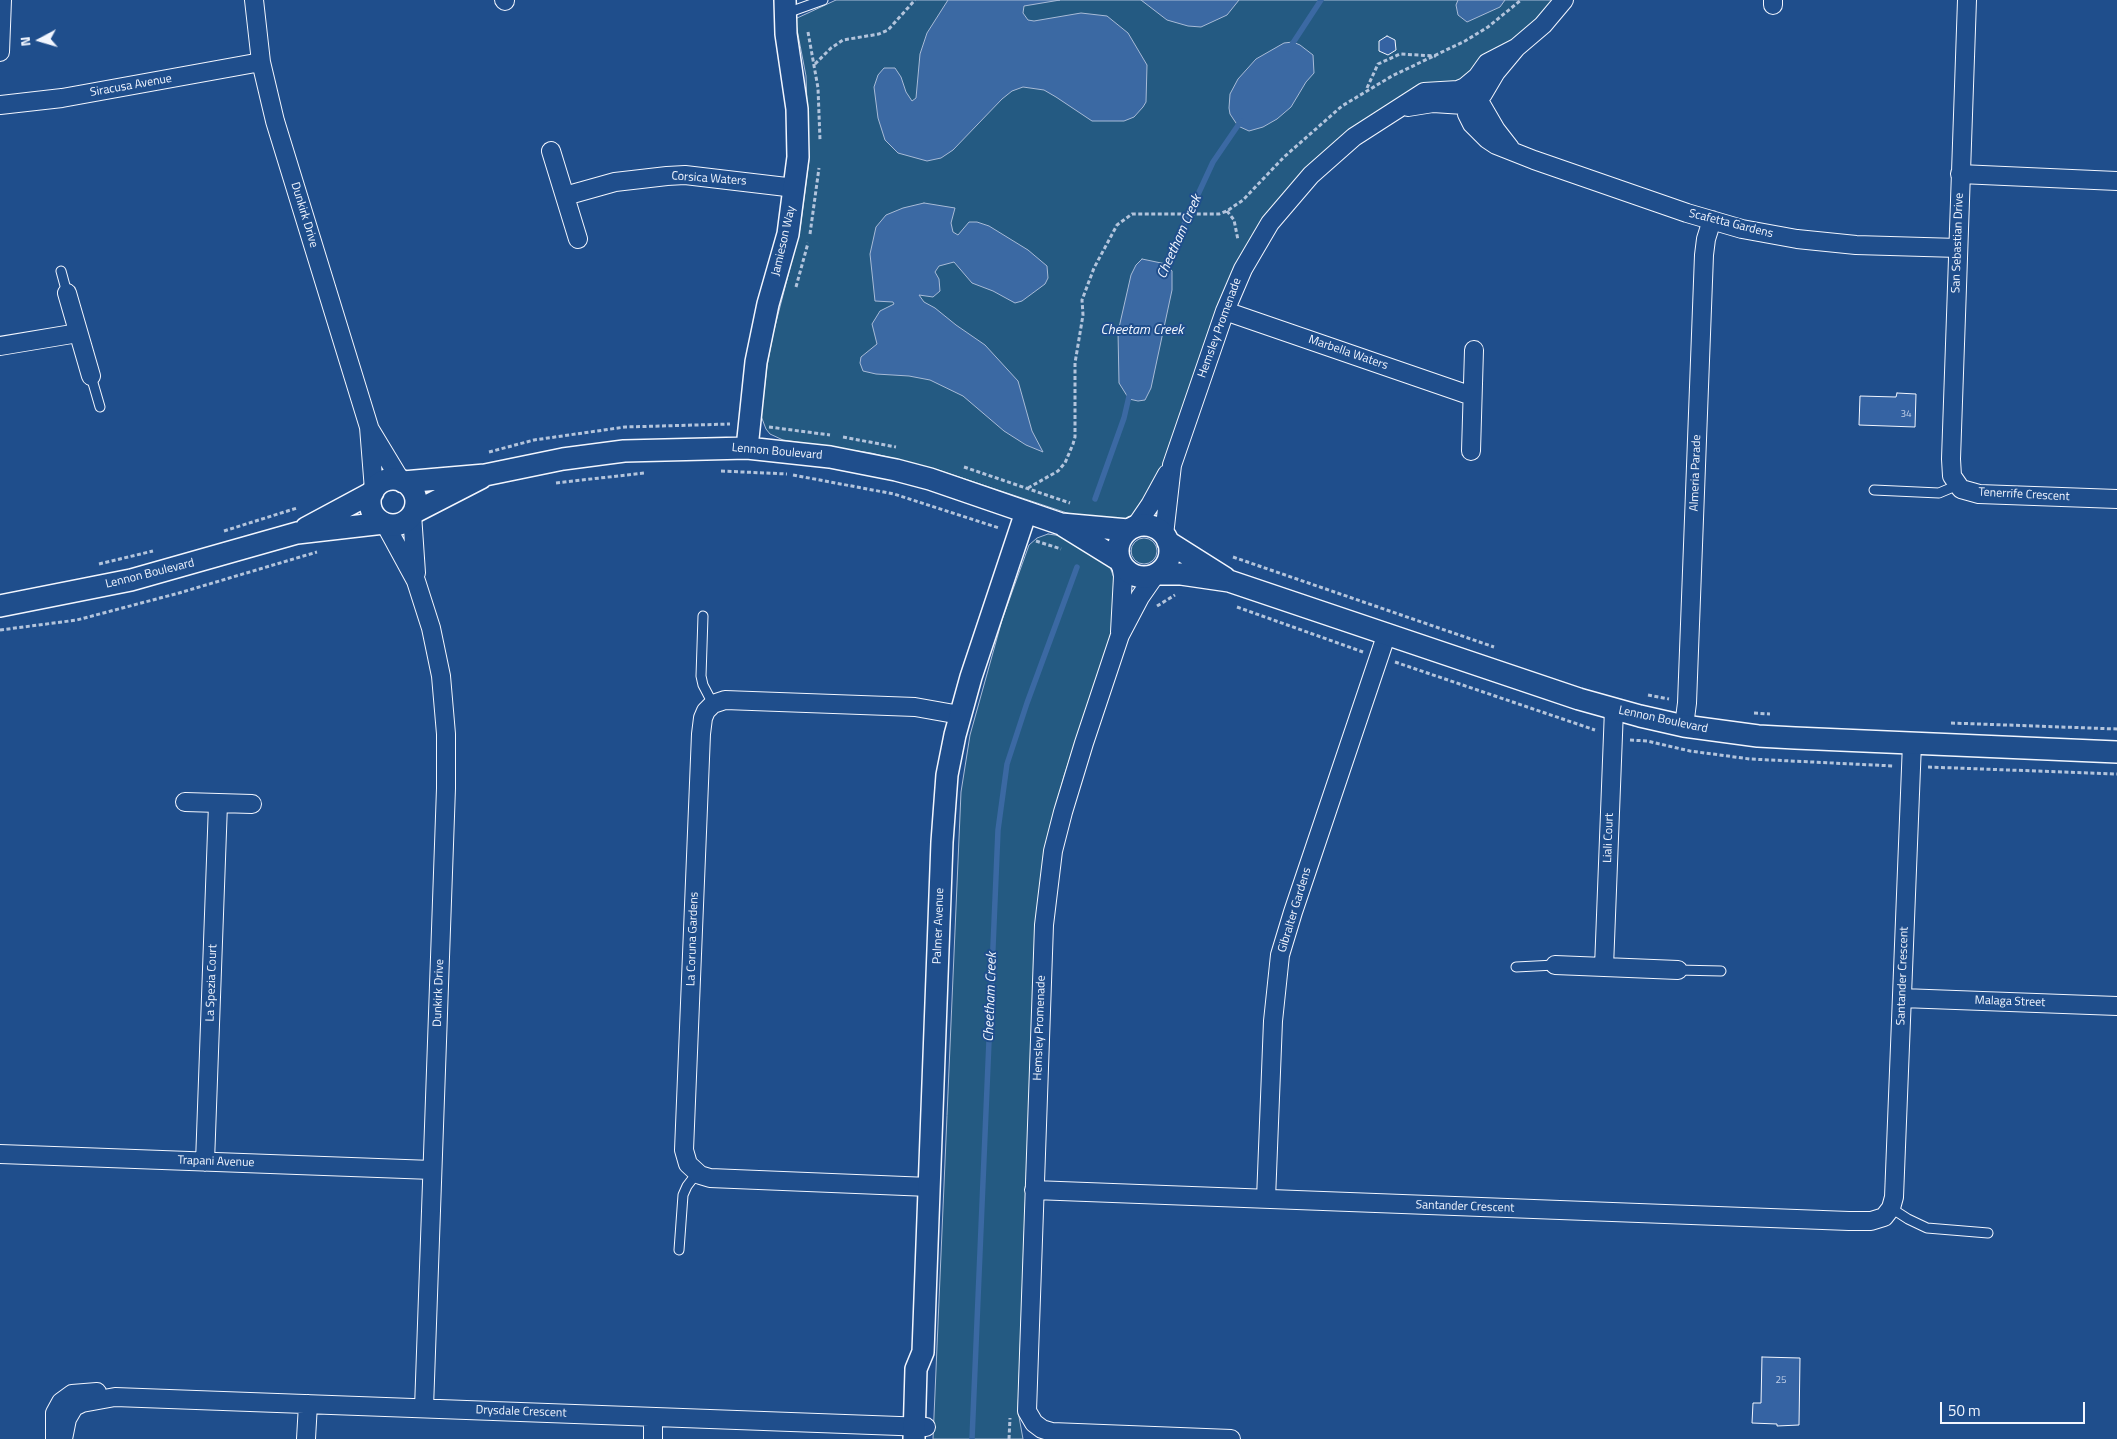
<!DOCTYPE html>
<html>
<head>
<meta charset="utf-8">
<style>
  body { margin:0 }
  #map { position:relative; width:2117px; height:1439px; overflow:hidden; background:#1f4e8c; font-family:"Titillium Web",sans-serif }
  canvas { display:block }
  .north { position:absolute; left:15px; top:15px; width:50px; height:50px; -webkit-text-stroke:4px #1f4e8c; paint-order:stroke; rotate:264deg; font-size:14px; font-weight:700; line-height:20px; text-align:center; color:#f2f6ff }
  .north::after { content:''; display:block; margin:auto; width:18px; height:22px; background:#f2f6ff; clip-path:polygon(50% 0,100% 100%,50% 72%,0 100%) }
  .scale { position:absolute; left:1940px; top:1402px; width:145px; height:22px; box-sizing:border-box; border:2px solid #f2f6ff; border-top:0; padding-left:6px; font-size:15px; line-height:18px; white-space:nowrap; color:#f2f6ff; -webkit-text-stroke:4px #1f4e8c; paint-order:stroke }
</style>
</head>
<body>
<div id="map">
<canvas width="2117" height="1439"></canvas>
<div class="north">N</div>
<div class="scale">50 m</div>
</div>
<script>
const ctx = document.querySelector('canvas').getContext('2d');
ctx.lineJoin = 'round';
function paint(path, color) { ctx.fillStyle = color; ctx.fill(path, 'evenodd'); }
const poly = rows => new Path2D(rows.map(r => 'M' + r).join(''));
function strokePath(path, color, width, dash) { ctx.strokeStyle = color; ctx.lineWidth = width; ctx.lineCap = dash ? 'butt' : 'round'; ctx.setLineDash(dash || []); ctx.stroke(path); }
function write(font, color, halo, rows, align = 'center') {
  ctx.font = font + ' "Titillium Web",sans-serif'; ctx.lineWidth = 4; ctx.setLineDash([]); ctx.textBaseline = 'middle'; ctx.strokeStyle = halo; ctx.fillStyle = color; for (const [text, x, y, turn = 0] of rows) {
    ctx.save(); ctx.translate(x, y); ctx.rotate((+turn || 0) * Math.PI / 180); ctx.textAlign = isNaN(turn) ? turn : align; if (halo) ctx.strokeText(text, 0, 0); ctx.fillText(text, 0, 0); ctx.restore();
  }
}
const green = poly([
  [836,0,1555,0,1539,19,1464,82,1433,84,1277,202,1160,476,1134,515,1118,522,1084,517,1067,513,938,470,900,460,871,453,783,440,770,434,766,429,761,416,767,366,773,334,800,229,809,160,806,76,795,19,836,0],
  [1048,534,1062,536,1109,564,1115,581,1114,626,1064,776,1045,848,1026,1187,1018,1411,1023,1439,933,1439,961,792,970,735,1002,620,1029,545,1037,538,1048,534],
  '1131 551a13 13 0 1 1 26 0a13 13 0 1 1-26 0Z'
]);
paint(green, '#245a82');
strokePath(green, '#a8bbd7', 1);
const water = poly([
  [948,0,1060,0,1024,6,1023,13,1028,20,1034,21,1081,13,1107,16,1128,33,1147,65,1146,102,1143,107,1134,117,1124,121,1092,121,1056,97,1044,90,1023,87,1012,91,1002,99,953,150,941,158,927,161,898,153,885,140,878,118,874,87,878,75,884,68,895,68,901,77,906,92,912,101,916,98,920,54,927,33,948,0],
  [1141,0,1239,0,1227,15,1201,27,1188,26,1167,20,1141,0],
  [1458,0,1505,0,1500,7,1467,22,1458,15,1456,5,1458,0],
  [1293,42,1300,45,1313,55,1314,73,1306,82,1291,107,1277,119,1263,127,1249,131,1238,126,1230,114,1229,108,1230,94,1238,79,1256,59,1284,43,1293,42],
  [924,203,955,208,951,223,953,232,958,235,969,222,977,222,989,226,1028,250,1047,266,1048,278,1045,284,1022,301,1015,303,993,291,972,283,954,262,939,266,935,272,939,279,940,291,933,297,919,295,924,302,935,308,956,325,985,345,1018,381,1032,431,1043,452,1026,445,1004,431,963,396,930,380,909,376,876,374,863,371,860,363,861,357,877,344,872,324,880,311,894,304,893,302,875,301,870,254,876,227,886,215,903,208,924,203],
  [1142,259,1166,264,1172,271,1172,290,1151,388,1145,400,1138,401,1129,399,1119,383,1118,332,1131,275,1136,265,1142,259]
]);
paint(water, '#3b69a3');
strokePath(water, '#a8bbd7', 1);
strokePath(poly([
  [1289,49,1321,0],
  [1163,270,1213,162,1241,121],
  [1095,499,1124,418,1130,392],
  [972,1439,998,830,1007,764,1027,703,1077,567]
]), '#3b69a3', 5.5);
const building = poly([
  [1387,36,1395,40,1396,50,1388,55,1379,51,1379,41,1387,36],
  [1897,393,1916,394,1915,427,1859,425,1860,396,1896,397,1897,393],
  [1762,1357,1800,1358,1799,1425,1777,1426,1777,1424,1752,1423,1753,1403,1761,1403,1762,1357]
]);
paint(building, '#3563a3');
strokePath(building, '#f2f6ff', 1);
const service = poly([
  [784,14,823,0],
  [61,271,67,293],
  [91,376,100,407],
  [1874,490,1939,493,1958,485],
  [703,616,701,676,703,685,713,704],
  [1516,967,1555,965],
  [1678,970,1721,971],
  [1891,1208,1908,1219,1927,1228,1988,1233],
  [679,1250,683,1195,687,1186,697,1173]
]);
const minor = poly([
  [254,0,261,62,275,121,369,427,374,490],
  [504,0,505,1],
  [1773,0,1773,5],
  [1967,0,1951,459,1952,476,1961,489,1979,494,2117,499],
  [0,52,2,0],
  [1465,87,1467,114,1472,124,1487,139,1496,145,1534,160,1687,213,1742,229,1797,239,1856,245,1958,248],
  [1470,92,1478,99,1496,130,1510,148],
  [0,105,62,98,261,62],
  [1408,107,1433,103,1464,105,1478,99,1483,94,1496,72,1516,48,1543,25,1564,0],
  [551,151,578,239],
  [1960,174,2117,181],
  [565,196,615,182,667,176,685,175,795,188],
  [67,293,91,376],
  [1225,311,1472,396],
  [0,346,78,333],
  [369,428,401,481],
  [1471,451,1474,350],
  [412,514,416,573],
  [385,524,416,581,431,628,441,676,446,734,446,788,424,1408],
  [1135,527,1150,505,1167,474],
  [1164,535,1172,465,1225,311,1243,269,1270,223,1311,175,1354,137,1424,92,1458,90,1465,87,1477,77,1487,63,1516,48],
  [1156,574,1140,597,1120,635,1084,743,1063,812,1053,851,1044,925,1027,1411,1034,1423,1042,1429,1052,1432,1231,1439],
  [1120,632,1123,576,1121,564],
  [1684,726,1687,703,1704,255,1706,239,1712,220],
  [185,802,252,804],
  [1555,965,1678,970],
  [1604,967,1614,709],
  [1902,998,2117,1006],
  [0,1154,432,1170],
  [205,1162,218,804],
  [929,1187,710,1178,700,1175,688,1164,684,1150,701,734,703,718,706,711,713,704,725,700,915,707,960,715],
  [1034,1190,1849,1221,1871,1221,1884,1217,1891,1208,1894,1197,1912,743],
  [1266,1199,1273,1021,1280,955,1293,912,1387,633],
  [55,1439,55,1413,61,1402,72,1394,97,1392],
  [63,1439,67,1419,74,1407,82,1403,115,1397,926,1427],
  [306,1439,308,1404],
  [653,1439,653,1417]
]);
const tertiary = poly([
  [747,448,756,362,768,304,788,234,798,157,797,109,786,34,785,0],
  '370 502a23 23 0 1 1 46 0a23 23 0 1 1-46 0Z',
  [403,482,485,475,563,459,624,451,747,448,830,457,896,470,930,479,1061,524,1128,530],
  [413,513,481,478],
  '1118 551a26 26 0 1 1 52 0a26 26 0 1 1-52 0Z',
  [1064,526,1119,560],
  [306,528,373,492],
  [1168,542,1225,578],
  [1157,574,1181,574,1229,581,1579,699,1640,716,1684,726,1758,736,1795,738,2117,752],
  [0,606,131,580,297,533,384,523],
  [914,1439,916,1369,923,1352,942,842,947,775,955,735,971,677,1026,512]
]);
strokePath(service, '#f2f6ff', 11);
strokePath(minor, '#f2f6ff', 20);
strokePath(tertiary, '#f2f6ff', 24);
strokePath(poly([
  [808,32,818,88,820,140],
  [815,64,831,48,843,40,879,34,888,30,915,0],
  [1367,88,1378,64,1400,54,1436,56],
  [1227,211,1234,220,1238,240],
  [810,234,819,168],
  [796,287,808,243],
  [769,427,830,435],
  [843,437,896,447],
  [489,452,534,440,625,427,730,424],
  [964,467,1070,503],
  [721,471,787,474],
  [793,475,894,494,999,528],
  [556,483,644,473],
  [1028,488,1058,471,1065,463,1073,444,1075,437,1075,363,1083,315,1082,300,1094,268,1117,225,1132,214,1219,214,1227,211,1243,200,1284,157,1342,106,1392,76,1465,41,1488,27,1521,0],
  [224,531,297,508],
  [1036,541,1061,549],
  [1233,557,1494,647],
  [99,564,153,551],
  [1157,606,1175,595],
  [1237,607,1363,652],
  [0,630,77,620,179,593,317,552],
  [1395,662,1595,730],
  [1648,695,1669,699],
  [1754,713,1770,714],
  [1951,723,2117,729],
  [1630,740,1647,741,1690,751,1750,759,1894,766],
  [1928,767,2117,774],
  [1009,1439,1010,1418]
]), '#b3c4dc', 3, [4, 2.5]);
strokePath(service, '#1f4e8c', 9);
strokePath(minor, '#1f4e8c', 18);
strokePath(tertiary, '#1f4e8c', 21);
write('10px', '#c3d1e8', null, [
  ["34",1906,415],
  ["25",1781,1381]
]);
write('12px', '#f2f6ff', '#1f4e8c', [
  ["Siracusa Avenue",131,86,-10],
  ["Corsica Waters",709,179,4],
  ["Dunkirk Drive",304,215,73],
  ["Scafetta Gardens",1731,224,14],
  ["Jamieson Way",784,241,-77],
  ["San Sebastian Drive",1958,243,-88],
  ["Hemsley Promenade",1220,328,-70],
  ["Marbella Waters",1348,353,19],
  ["Lennon Boulevard",777,452,5],
  ["Almeria Parade",1696,473,-88],
  ["Tenerrife Crescent",2024,495,3],
  ["Lennon Boulevard",150,574,-14],
  ["Lennon Boulevard",1663,720,12],
  ["Liali Court",1609,838,-88],
  ["Gibralter Gardens",1295,910,-73],
  ["Palmer Avenue",939,926,-88],
  ["La Coruna Gardens",693,939,-88],
  ["Santander Crescent",1903,976,-88],
  ["La Spezia Court",212,983,-88],
  ["Dunkirk Drive",439,993,-88],
  ["Malaga Street",2010,1002,2],
  ["Hemsley Promenade",1040,1028,-88],
  ["Trapani Avenue",216,1162,2],
  ["Santander Crescent",1465,1207,2],
  ["Drysdale Crescent",521,1412,2]
]);
write('italic 14px', '#f2f6ff', '#1f4e8c', [
  ["Cheetham Creek",1180,237,-66],
  ["Cheetam Creek",1142,331],
  ["Cheetham Creek",991,997,-88]
]);
</script>
</body>
</html>
